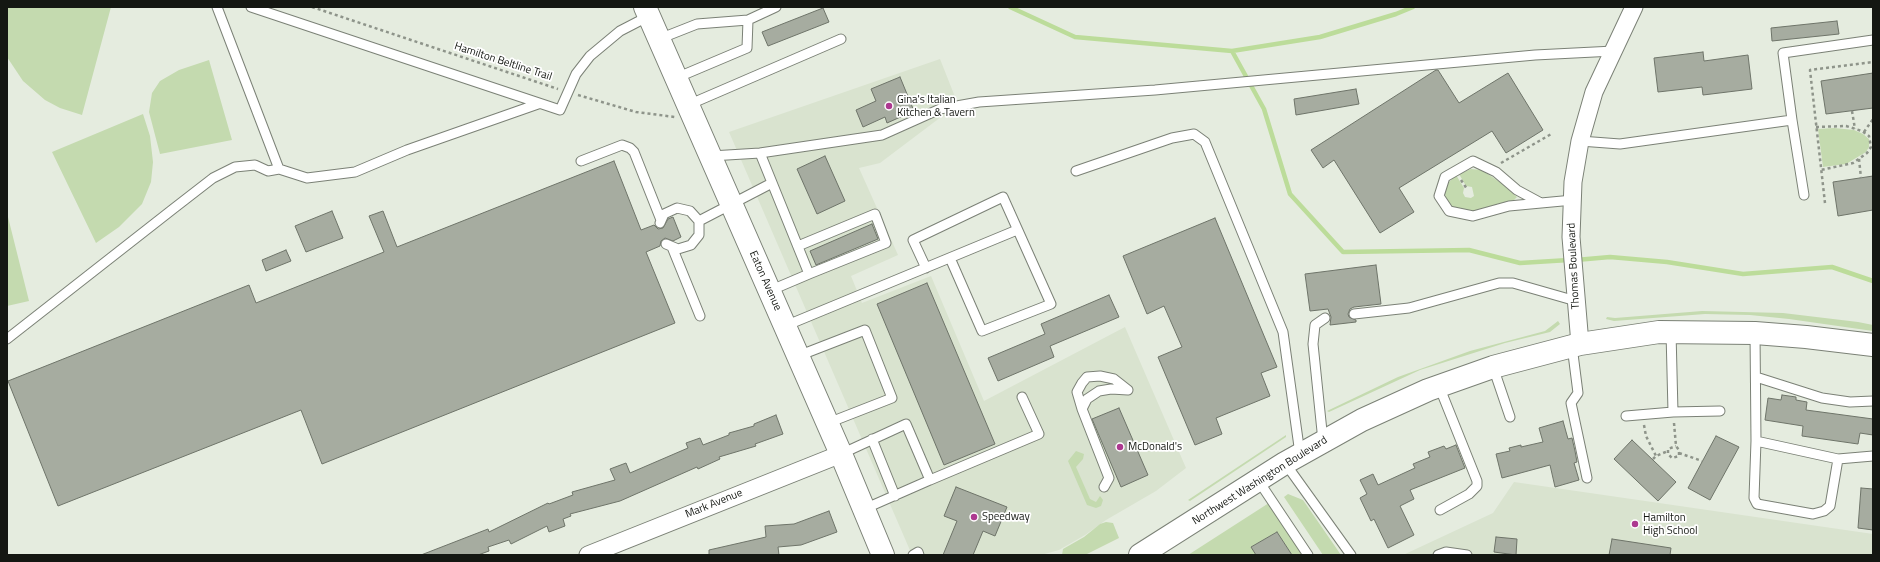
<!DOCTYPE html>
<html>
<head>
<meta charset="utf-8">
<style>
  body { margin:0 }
  #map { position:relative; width:1880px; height:562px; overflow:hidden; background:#e5ecdf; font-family:"Titillium Web",sans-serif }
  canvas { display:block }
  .frame { position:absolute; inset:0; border:8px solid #141712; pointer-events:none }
</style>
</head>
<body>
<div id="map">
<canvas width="1880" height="562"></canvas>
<div class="frame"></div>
</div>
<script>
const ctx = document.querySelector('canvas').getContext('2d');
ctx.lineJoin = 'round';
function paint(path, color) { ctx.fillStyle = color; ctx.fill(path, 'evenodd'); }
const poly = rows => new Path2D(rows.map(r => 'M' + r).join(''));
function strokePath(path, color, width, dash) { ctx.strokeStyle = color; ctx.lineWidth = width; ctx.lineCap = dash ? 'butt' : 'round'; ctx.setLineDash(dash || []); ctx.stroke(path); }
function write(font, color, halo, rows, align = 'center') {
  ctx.font = font + ' "Titillium Web",sans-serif'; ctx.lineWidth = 3.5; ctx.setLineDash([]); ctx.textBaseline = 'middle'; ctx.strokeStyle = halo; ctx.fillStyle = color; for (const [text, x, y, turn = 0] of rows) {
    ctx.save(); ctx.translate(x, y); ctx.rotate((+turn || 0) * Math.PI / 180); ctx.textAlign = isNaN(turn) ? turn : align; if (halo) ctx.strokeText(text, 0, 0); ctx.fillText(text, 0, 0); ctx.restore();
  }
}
paint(poly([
  [940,59,961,112,941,117,880,163,859,168,898,255,851,276,862,303,931,276,984,401,1125,327,1186,468,1156,491,1106,520,1085,535,1059,550,1041,555,912,555,729,132],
  [1514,482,1873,534,1873,555,1403,555,1493,513]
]), '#d9e3cf');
paint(poly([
  [7,7,111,7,82,115,60,108,45,100,23,81,7,57],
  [209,60,232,140,160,154,149,112,152,93,160,81,179,70],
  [143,114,150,136,153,162,151,182,142,204,119,227,96,243,52,152],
  [1834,128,1854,130,1863,134,1869,139,1869,147,1866,152,1846,164,1823,167,1818,129],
  [1471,169,1482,170,1501,183,1517,197,1512,202,1469,212,1453,207,1447,204,1445,194,1447,184,1456,175,1464,188,1463,193,1465,197,1471,198,1474,196,1472,187,1466,186,1459,174],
  [7,213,29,301,7,306],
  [1702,311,1783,313,1858,322,1873,325,1873,331,1789,319,1750,315,1705,314,1614,321,1606,319,1607,317,1615,318],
  [1558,321,1560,324,1550,332,1505,343,1420,370,1329,412,1327,411,1398,377,1470,351,1545,331],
  [1286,435,1286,437,1190,501,1188,500],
  [1076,451,1084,454,1083,459,1076,467,1090,499,1096,502,1100,496,1103,500,1101,506,1096,508,1087,505,1068,461],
  [1288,494,1303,500,1341,555,1323,555,1284,497],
  [1272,501,1308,555,1292,555,1277,532,1251,547,1256,555,1188,555],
  [1106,522,1113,523,1119,538,1085,555,1062,555,1063,549,1084,537,1100,524]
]), '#c4daaf');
strokePath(poly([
  [1010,7,1075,37,1232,51,1320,37,1396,14,1413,7],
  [1232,51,1264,109,1290,194,1343,252,1469,250,1520,263,1569,260],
  [1576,260,1610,257,1667,262,1743,274,1832,267,1873,281]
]), '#bcdc9a', 4.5);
const building = poly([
  [823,8,829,22,768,46,762,32,823,8],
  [1837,21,1839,34,1772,41,1771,28,1837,21],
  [1703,52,1704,61,1748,55,1752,89,1703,95,1702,87,1658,92,1654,58,1703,52],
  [1436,70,1438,70,1459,103,1508,73,1543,130,1506,153,1492,131,1399,188,1414,212,1380,233,1334,160,1323,168,1311,150,1436,70],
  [1873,73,1873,108,1826,114,1821,81,1873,73],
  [900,77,914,111,887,123,885,117,863,127,856,110,876,101,871,89,900,77],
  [1356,89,1359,104,1296,115,1294,99,1356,89],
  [825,156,845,201,817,214,797,169,825,156],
  [614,161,641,230,654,225,658,229,663,228,668,219,673,217,681,237,673,241,665,238,661,241,660,246,646,252,675,323,322,464,301,410,58,506,8,381,249,285,256,303,384,252,369,216,383,211,397,247,614,161],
  [1873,176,1873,210,1838,216,1833,182,1873,176],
  [332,211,343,238,306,252,295,226,332,211],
  [1215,218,1277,367,1261,373,1270,396,1216,418,1222,434,1195,445,1158,357,1182,347,1164,306,1147,314,1123,256,1215,218],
  [872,224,878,239,816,265,810,251,872,224],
  [286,250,291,261,266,271,262,260,286,250],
  [1376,265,1381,304,1354,307,1350,309,1348,314,1349,317,1356,320,1356,322,1330,325,1331,317,1328,309,1310,311,1305,274,1376,265],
  [927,283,995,444,944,465,877,304,927,283],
  [1109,295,1119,317,1050,346,1054,357,998,381,988,358,1045,334,1041,324,1109,295],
  [1782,395,1796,397,1796,400,1807,402,1806,410,1873,419,1873,435,1860,433,1858,444,1802,436,1803,426,1765,420,1768,398,1781,400,1782,395],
  [1119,408,1148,475,1121,487,1092,419,1119,408],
  [776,415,783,434,755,444,756,446,719,457,720,459,698,469,697,467,620,501,570,514,571,516,563,519,565,526,549,532,547,526,511,544,509,540,488,547,489,551,478,555,421,555,488,529,489,532,548,503,549,504,573,495,572,492,615,480,610,469,626,463,630,473,688,448,686,443,700,438,703,445,729,435,729,433,754,426,754,424,776,415],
  [1563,421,1568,439,1572,438,1575,451,1577,462,1574,463,1579,480,1555,487,1550,465,1502,478,1496,454,1510,451,1509,448,1521,445,1521,447,1543,442,1539,428,1563,421],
  [1716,436,1739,447,1710,500,1688,488,1716,436],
  [1632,440,1676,482,1658,501,1614,459,1632,440],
  [1456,445,1465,468,1410,490,1414,499,1400,506,1414,535,1388,548,1374,519,1371,521,1360,498,1367,494,1360,480,1373,474,1378,485,1415,468,1413,464,1430,457,1428,452,1444,446,1446,449,1456,445],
  [956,487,1007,507,995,536,983,531,973,555,943,555,957,521,944,516,956,487],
  [1861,488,1873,489,1873,530,1858,528,1861,488],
  [829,511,837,532,801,545,778,547,779,555,709,555,709,550,766,537,765,526,794,524,829,511],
  [1277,532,1292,555,1256,555,1251,547,1277,532],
  [1496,537,1517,539,1516,555,1494,552,1496,537],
  [1612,539,1671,548,1670,555,1609,555,1612,539]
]);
paint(building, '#a6aca0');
strokePath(building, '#6e7469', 1);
const lane = poly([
  [217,7,279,169],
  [251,7,560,110,576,74,590,56,620,31,649,16],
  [659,39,697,24,748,20],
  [676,78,747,48,748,20,776,7],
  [688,105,841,39],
  [1792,120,1783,53,1873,40],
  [1580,141,1620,144,1792,120,1804,195],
  [760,153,809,274,769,291],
  [711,156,760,153,882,135,940,109,979,102,1155,90,1535,55,1614,51],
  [581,161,622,145,630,148,634,152,661,220],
  [1076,171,1172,138,1194,134,1205,142,1283,332,1300,454],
  [1541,203,1517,190,1496,172,1473,161,1445,177,1439,196,1449,211,1473,216,1509,206,1573,200],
  [699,221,772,183],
  [660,223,664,214,677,208,690,211,699,221,699,235,691,245,678,249,666,244],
  [798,246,875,214,886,243,809,274],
  [672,247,700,316],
  [926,268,913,240,1003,197,1051,304,982,331,950,258],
  [1354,314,1409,308,1499,283,1513,283,1576,301],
  [785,326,1017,230],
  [1671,332,1673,412,1720,411],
  [1755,333,1756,441,1838,459,1873,456],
  [7,339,173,209,213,178,235,167,255,165,268,171,279,169,307,178,355,172,407,150,538,104],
  [1572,346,1578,393,1571,403,1587,478],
  [798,356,865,330,892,398,828,423],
  [1493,367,1510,417],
  [1756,377,1822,398,1850,402,1873,401],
  [1439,386,1477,481,1477,486,1469,494,1440,510],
  [1082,409,1087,399,1099,391,1111,389,1128,390],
  [1626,416,1673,412],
  [872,439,895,496],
  [1323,441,1313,344,1315,325,1325,318],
  [1756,441,1754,498,1757,504,1813,514,1824,511,1830,506,1838,459],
  [841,454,906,424,930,480,864,509],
  [1285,463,1351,555],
  [930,480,1039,434,1022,397],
  [1258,480,1308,555],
  [1104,487,1109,478,1082,409,1077,392,1082,383,1087,377,1100,376,1114,379,1128,390],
  [913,555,918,552,919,555],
  [1438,555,1446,552,1467,555]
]);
const street = poly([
  [1580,344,1571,237,1573,182,1580,141,1594,92,1634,7],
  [588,555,841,454]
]);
const secondary = poly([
  [645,7,841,454,883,555],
  [1140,555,1285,463,1362,420,1428,390,1493,367,1580,344,1659,332,1755,333,1806,337,1873,345]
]);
strokePath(lane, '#7b8176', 11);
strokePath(street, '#7b8176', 19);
strokePath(secondary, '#7b8176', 24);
strokePath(poly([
  [312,7,558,89],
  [578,95,636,112,675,117],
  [1852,111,1855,129],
  [1816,127,1846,126,1862,131,1869,136,1871,147,1867,153,1853,163,1821,170],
  [1864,132,1873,119],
  [1859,159,1861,178],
  [1501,163,1553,133],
  [1461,180,1467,189],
  [1825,203,1810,70,1873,62],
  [1674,423,1676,446,1679,450,1679,456,1672,458,1668,454,1668,449,1676,446],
  [1644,425,1646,436,1656,456],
  [1679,453,1702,461],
  [1653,459,1656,456,1668,451]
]), '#8e948a', 2.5, [3, 3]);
strokePath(lane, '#fff', 9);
strokePath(street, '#fff', 17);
strokePath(secondary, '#fff', 22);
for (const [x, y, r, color] of [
  [889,106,4,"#ad3890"],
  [1120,447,4,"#ad3890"],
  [974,517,4,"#ad3890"],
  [1635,524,4,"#ad3890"]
]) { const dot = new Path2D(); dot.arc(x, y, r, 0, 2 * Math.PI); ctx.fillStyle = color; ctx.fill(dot); strokePath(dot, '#fff', 1.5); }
write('11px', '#141712', '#fff', [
  ["Hamilton Beltline Trail",503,62,18],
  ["Thomas Boulevard",1574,266,-93],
  ["Eaton Avenue",765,281,66],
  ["Northwest Washington Boulevard",1260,481,-32],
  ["Mark Avenue",714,504,-22]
]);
write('11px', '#141712', '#fff', [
  ["Gina's Italian",897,100],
  ["Kitchen & Tavern",897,113],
  ["McDonald's",1128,447],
  ["Speedway",982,517],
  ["Hamilton",1643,518],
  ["High School",1643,531]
], 'left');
</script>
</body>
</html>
